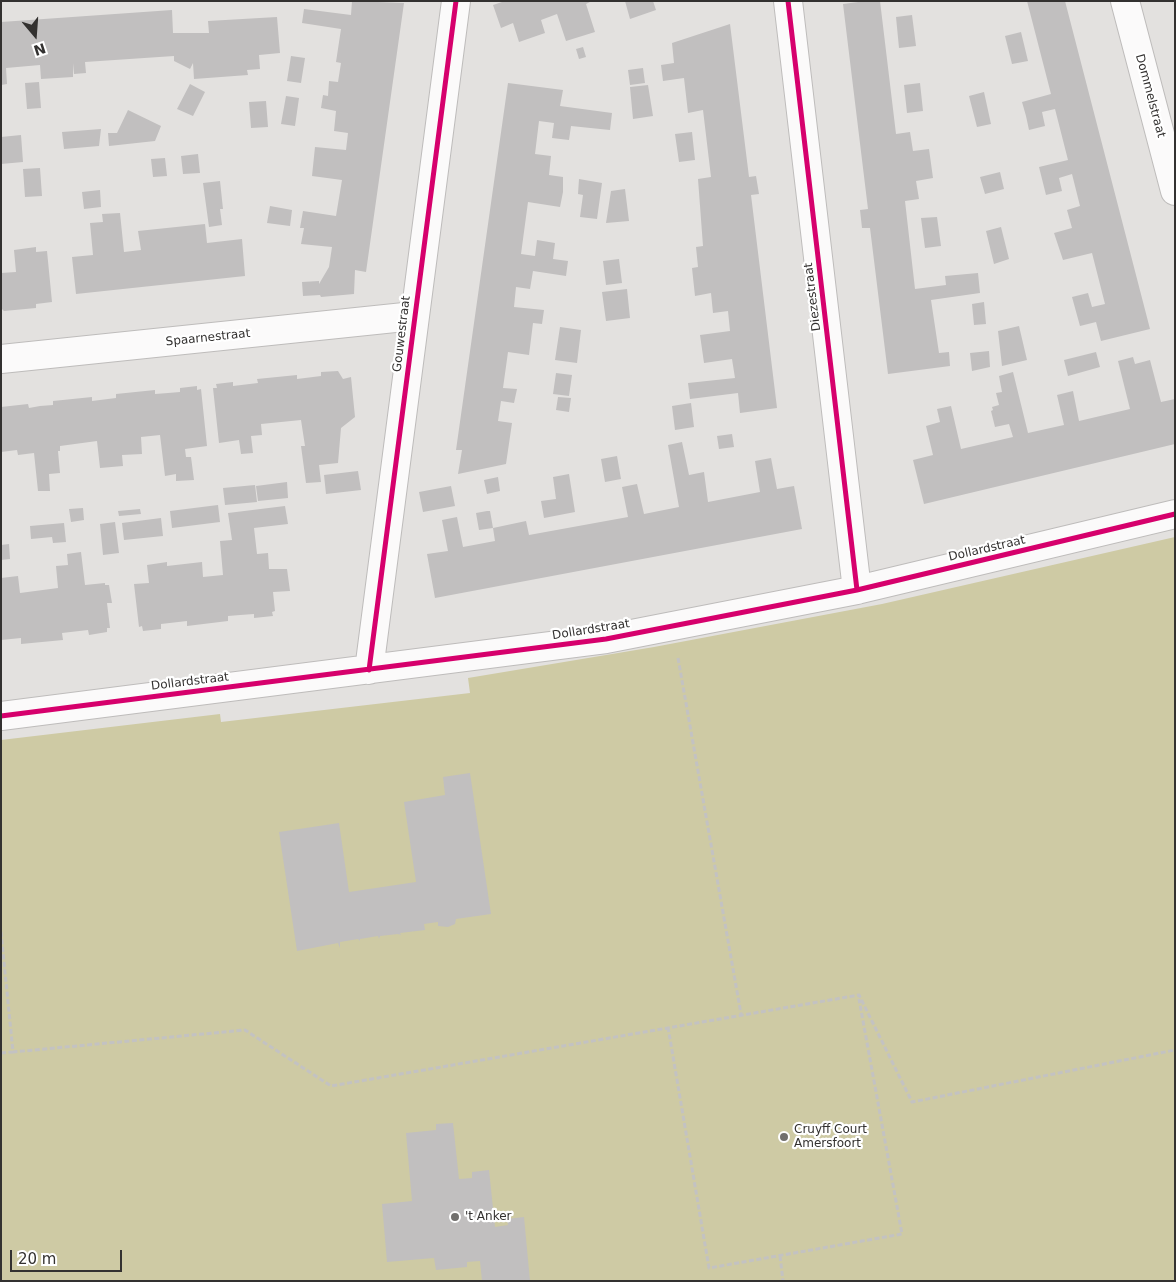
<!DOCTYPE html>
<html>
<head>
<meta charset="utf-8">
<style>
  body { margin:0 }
  #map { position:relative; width:1176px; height:1282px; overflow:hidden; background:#e3e1df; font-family:"DejaVu Sans",sans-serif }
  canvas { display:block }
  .frame { position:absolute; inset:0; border:2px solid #333130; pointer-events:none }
  .north { position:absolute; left:10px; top:10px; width:50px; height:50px; -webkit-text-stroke:4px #fff; paint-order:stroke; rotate:162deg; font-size:14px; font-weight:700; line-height:20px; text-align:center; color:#333130 }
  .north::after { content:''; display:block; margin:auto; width:18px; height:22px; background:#333130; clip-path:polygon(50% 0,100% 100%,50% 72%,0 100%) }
  .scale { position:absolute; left:10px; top:1250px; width:112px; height:22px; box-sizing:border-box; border:2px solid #333130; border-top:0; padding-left:6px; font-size:15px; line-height:18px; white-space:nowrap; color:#333130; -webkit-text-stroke:4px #fff; paint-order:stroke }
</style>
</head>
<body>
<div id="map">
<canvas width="1176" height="1282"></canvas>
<div class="frame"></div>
<div class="north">N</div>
<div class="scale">20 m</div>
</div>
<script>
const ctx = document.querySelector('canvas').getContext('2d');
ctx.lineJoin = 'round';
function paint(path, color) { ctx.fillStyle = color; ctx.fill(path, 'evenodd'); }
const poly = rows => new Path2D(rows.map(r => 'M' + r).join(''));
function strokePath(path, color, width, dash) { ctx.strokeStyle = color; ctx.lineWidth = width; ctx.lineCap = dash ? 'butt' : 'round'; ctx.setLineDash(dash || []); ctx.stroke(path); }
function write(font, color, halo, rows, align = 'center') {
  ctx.font = font + ' "DejaVu Sans",sans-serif'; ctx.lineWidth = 4.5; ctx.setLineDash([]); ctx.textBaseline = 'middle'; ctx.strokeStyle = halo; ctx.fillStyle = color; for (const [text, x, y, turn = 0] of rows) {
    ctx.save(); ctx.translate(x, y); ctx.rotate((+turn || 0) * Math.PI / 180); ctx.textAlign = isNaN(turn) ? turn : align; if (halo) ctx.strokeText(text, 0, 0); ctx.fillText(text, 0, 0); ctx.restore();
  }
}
paint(poly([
  [1175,537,1175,1281,1,1281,1,740,220,714,221,722,470,693,468,678,654,647,882,604]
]), '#cecaa4');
paint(poly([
  [352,1,404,3,366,272,355,270,354,294,321,297,320,295,303,296,302,282,319,281,319,284,329,267,332,247,301,244,304,228,300,228,303,211,336,216,342,180,312,176,315,147,346,150,348,133,334,131,336,111,321,108,323,95,328,96,329,81,338,82,341,63,336,62,341,29,302,23,304,9,351,15],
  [505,1,592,1,586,4,595,32,566,41,557,14,541,20,545,33,519,42,513,23,501,28,493,5],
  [625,1,653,1,656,10,630,19],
  [866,1,880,1,896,134,910,132,913,151,929,149,933,178,916,181,919,199,905,201,915,289,946,285,945,276,978,273,980,293,931,300,939,353,949,352,950,366,888,374,870,228,862,228,860,210,868,209,843,4],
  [1027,1,1065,1,1150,329,1101,341,1096,322,1080,326,1072,297,1088,293,1092,307,1105,304,1092,253,1063,260,1054,233,1072,228,1067,210,1080,206,1072,174,1059,178,1062,191,1046,195,1039,167,1068,160,1055,109,1042,112,1045,126,1029,130,1026,116,1022,102,1051,94],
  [172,10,173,33,209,33,208,21,277,17,280,53,259,55,260,69,247,70,248,75,194,79,193,63,190,69,174,61,174,56,85,62,86,73,74,74,73,63,73,77,41,79,40,65,6,68,7,84,1,85,1,22],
  [912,15,916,46,899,48,896,17],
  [730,24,749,177,756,176,759,194,751,195,777,408,740,413,738,393,690,399,688,383,735,378,732,359,704,363,700,335,730,331,728,311,713,313,711,293,695,296,692,268,698,267,696,247,703,246,698,179,711,177,703,110,688,113,684,78,663,81,661,65,674,63,672,43],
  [1021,32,1028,61,1012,64,1005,36],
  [583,47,586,57,579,59,576,49],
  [291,56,305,58,301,83,287,81],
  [643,68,645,83,630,85,628,70],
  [39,82,41,108,27,109,25,83],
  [508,83,563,90,560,106,612,113,610,130,571,126,569,140,552,138,554,123,539,121,535,154,551,156,549,175,563,177,563,192,560,207,528,202,521,254,535,256,537,240,555,243,553,259,568,261,566,276,533,271,530,289,516,287,514,307,544,310,542,324,533,323,529,355,508,352,503,388,517,389,514,403,501,401,498,421,512,423,506,464,458,474,462,450,456,450],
  [920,83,923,111,907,113,904,85],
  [190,84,205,92,193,116,177,109],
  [648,85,653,116,633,119,630,87],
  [984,92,991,124,977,127,969,96],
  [286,96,299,98,295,126,281,124],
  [266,101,268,127,251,128,249,102],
  [128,110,161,126,155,141,109,146,108,133,117,133],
  [101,129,99,146,64,149,62,132],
  [692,132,695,160,679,162,675,134],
  [21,135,23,162,1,164,1,137],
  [198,154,200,173,183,174,181,156],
  [165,158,167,176,153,177,151,159],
  [40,168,42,196,25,197,23,169],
  [1000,172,1004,189,985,194,980,177],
  [579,179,602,183,597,219,580,217,583,195,578,194],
  [220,181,223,209,220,209,222,225,209,227,203,183],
  [625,189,629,221,606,223,611,191],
  [100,190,101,207,84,209,82,192],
  [270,206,292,210,290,226,267,223],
  [120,213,124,252,141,250,138,231,205,224,207,243,242,239,245,276,76,294,72,257,93,255,90,223,103,222,102,214],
  [937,217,941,246,925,248,921,218],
  [1001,227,1009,259,994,264,986,231],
  [36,247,36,252,47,251,52,302,36,304,36,308,4,311,1,308,1,273,16,272,14,250],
  [619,259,622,283,606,285,603,261],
  [627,289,630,318,606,321,602,292],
  [984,302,986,324,974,325,972,304],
  [1019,326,1027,360,1002,366,998,331],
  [560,327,581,330,577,363,555,360],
  [989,351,990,367,972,371,970,353],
  [1096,352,1100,367,1068,376,1064,360],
  [1133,357,1135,364,1150,360,1161,402,1175,399,1175,444,924,504,913,460,933,455,926,426,940,422,937,409,951,406,961,449,1013,437,1009,424,995,427,991,411,993,410,992,407,999,405,996,393,1002,392,999,376,1013,372,1028,433,1064,425,1057,395,1073,391,1079,421,1130,409,1118,361],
  [338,371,343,379,351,377,355,417,341,428,338,463,319,465,321,482,306,483,301,446,305,446,301,420,261,424,262,435,251,436,253,453,241,454,239,440,219,443,213,388,217,388,216,384,233,382,233,386,258,383,257,379,297,375,297,379,321,376,321,372],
  [556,373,572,375,569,396,553,394],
  [197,386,197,390,201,389,207,446,185,449,186,457,191,457,194,480,176,481,176,474,165,476,160,435,141,437,142,454,122,455,123,466,100,468,97,441,60,446,60,451,58,451,60,473,49,474,50,491,38,491,34,453,18,455,17,450,1,452,1,407,28,404,29,408,40,406,53,405,53,401,92,397,92,401,116,398,116,394,155,390,155,394,168,393,180,392,180,388],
  [558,397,571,398,569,412,556,410],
  [691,403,694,427,675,430,672,406],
  [732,434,734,447,719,449,717,436],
  [682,442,689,475,704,472,708,502,760,492,755,461,771,458,777,489,794,486,802,529,435,598,427,554,448,551,442,520,457,517,463,547,495,541,493,528,479,530,476,513,487,511,490,511,493,528,526,521,529,535,628,517,622,487,637,484,644,514,679,507,668,445],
  [617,456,621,479,605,482,601,459],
  [358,471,361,490,326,494,324,475],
  [569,474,575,512,544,518,541,501,556,499,553,477],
  [498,477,500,491,487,494,484,480],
  [287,482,288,498,258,501,256,486],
  [255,485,257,502,225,505,223,488],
  [451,486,455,506,423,512,419,492],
  [218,505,220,522,172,528,170,511],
  [285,506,288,524,254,528,257,554,268,553,269,569,287,569,290,591,273,592,275,611,272,612,273,616,254,618,254,614,240,615,228,616,228,621,187,626,187,621,161,624,161,629,143,631,142,626,139,627,134,584,149,583,147,565,167,562,167,566,202,562,203,577,223,575,220,541,232,540,228,513],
  [83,508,84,520,71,522,69,509],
  [140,509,141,514,119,516,118,511],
  [161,518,163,536,124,540,122,523],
  [115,522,119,553,103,555,100,524],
  [64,523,66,542,53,543,52,537,31,539,30,526],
  [9,544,10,559,1,560,1,545],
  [81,552,85,585,105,583,105,585,109,585,112,603,107,603,110,628,107,628,107,632,89,635,88,630,62,633,63,640,21,644,21,638,1,640,1,578,18,576,20,593,58,588,56,566,68,565,67,554],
  [470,773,491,914,456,919,455,924,448,927,438,926,438,922,424,924,425,930,400,933,401,935,398,934,380,936,379,939,378,936,360,939,360,941,358,939,340,942,340,948,338,943,297,951,279,832,339,823,349,892,416,882,404,802,445,795,443,777],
  [453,1123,459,1179,472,1178,472,1172,489,1170,495,1227,508,1225,507,1219,524,1217,530,1281,482,1281,480,1261,467,1262,467,1267,436,1270,434,1258,387,1262,382,1204,412,1201,406,1133,436,1130,436,1124]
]), '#c1bfbf');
const minor = poly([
  [788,1,857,590],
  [1125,1,1175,191],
  [1,359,414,316],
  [369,670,456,1],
  [1,716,606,639,857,590,1175,514]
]);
strokePath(minor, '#bebcbb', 30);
strokePath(poly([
  [678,658,741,1014],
  [1,932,13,1052,245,1030,331,1086,859,995,912,1102,1175,1050],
  [668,1027,709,1268,902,1234,859,999],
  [1,1053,13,1052],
  [780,1256,783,1281]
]), '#c3c2c2', 3, [5, 2.5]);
strokePath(minor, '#fbfafa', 28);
strokePath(poly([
  [788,1,857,590],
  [369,670,456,1],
  [1,716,606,639,857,590,1175,514]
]), '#d6006c', 5);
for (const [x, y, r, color] of [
  [784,1137,5,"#716f6d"],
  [455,1217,5,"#716f6d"]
]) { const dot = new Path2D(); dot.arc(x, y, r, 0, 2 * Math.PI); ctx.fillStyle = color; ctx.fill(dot); strokePath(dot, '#fff', 2); }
write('12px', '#333130', '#fff', [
  ["Dommelstraat",1150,96,75],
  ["Diezestraat",813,297,-97],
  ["Gouwestraat",402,334,-83],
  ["Spaarnestraat",208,338,-6],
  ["Dollardstraat",987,549,-13],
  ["Dollardstraat",591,630,-9],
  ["Dollardstraat",190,682,-7]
]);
write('12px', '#333130', '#fff', [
  ["Cruyff Court",794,1130],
  ["Amersfoort",794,1144],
  ["'t Anker",465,1217]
], 'left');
</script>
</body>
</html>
